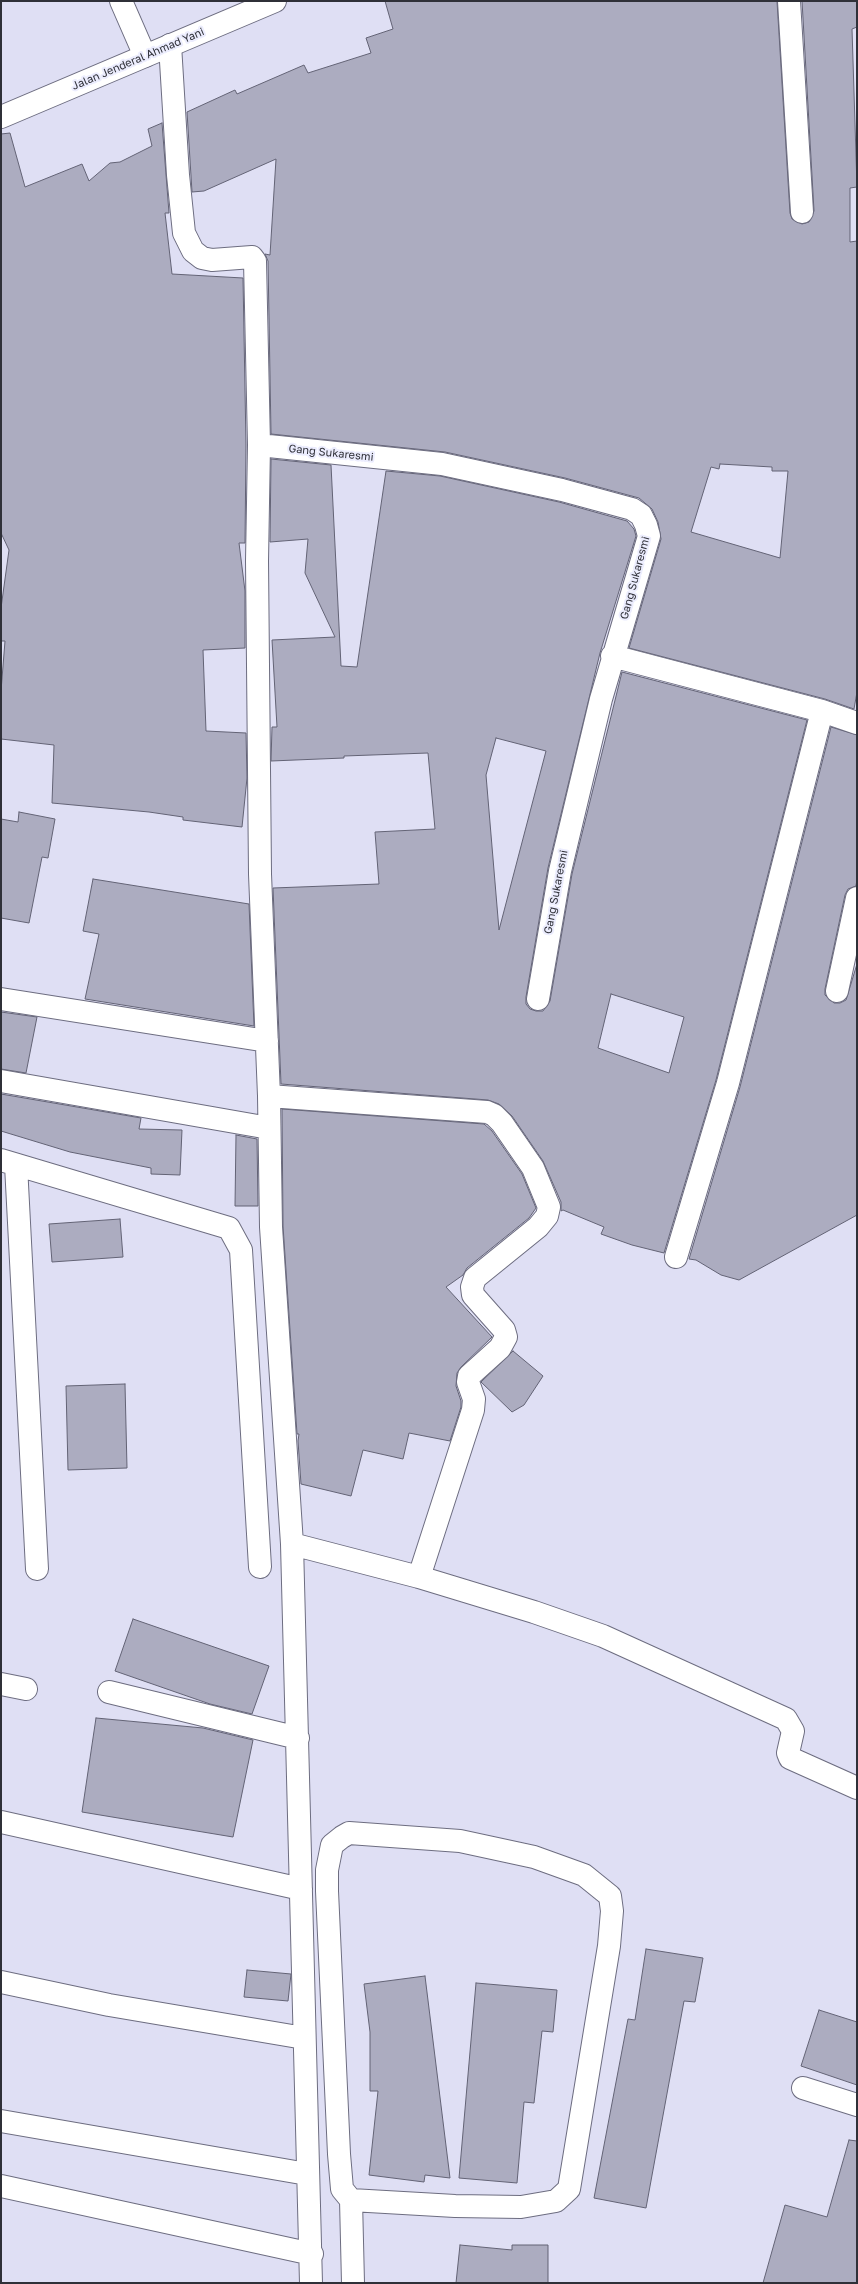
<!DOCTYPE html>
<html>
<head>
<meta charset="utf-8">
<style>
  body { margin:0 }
  #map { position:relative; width:858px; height:2284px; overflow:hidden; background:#dfdff4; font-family:"Golos Text",sans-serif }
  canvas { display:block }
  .frame { position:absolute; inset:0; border:2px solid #2f3038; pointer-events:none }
</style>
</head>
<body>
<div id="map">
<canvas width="858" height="2284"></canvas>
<div class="frame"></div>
</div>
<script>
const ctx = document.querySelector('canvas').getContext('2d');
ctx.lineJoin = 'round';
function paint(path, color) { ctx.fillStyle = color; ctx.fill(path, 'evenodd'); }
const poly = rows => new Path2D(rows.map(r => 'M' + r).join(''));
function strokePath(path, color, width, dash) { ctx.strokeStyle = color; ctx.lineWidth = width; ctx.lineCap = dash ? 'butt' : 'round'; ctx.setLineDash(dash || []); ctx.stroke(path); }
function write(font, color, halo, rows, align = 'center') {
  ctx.font = font + ' "Golos Text",sans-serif'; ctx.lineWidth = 4; ctx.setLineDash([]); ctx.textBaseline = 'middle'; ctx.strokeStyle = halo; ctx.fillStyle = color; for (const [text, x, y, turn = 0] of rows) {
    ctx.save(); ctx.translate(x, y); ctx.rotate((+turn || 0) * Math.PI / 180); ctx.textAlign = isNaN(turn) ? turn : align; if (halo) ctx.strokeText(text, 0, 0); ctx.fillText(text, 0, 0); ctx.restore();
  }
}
const building = poly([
  [385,1,777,1,790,213,792,219,802,224,809,222,814,211,802,1,857,1,857,27,852,29,857,187,850,188,850,242,857,241,857,692,854,709,825,699,629,648,661,539,658,522,652,509,639,498,565,478,445,452,271,434,268,261,265,254,270,255,276,159,204,191,192,192,187,112,235,90,237,94,304,65,308,73,371,53,366,38,393,29,385,1],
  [720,464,772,467,772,471,788,471,780,558,691,532,711,467,719,469,720,464],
  [162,123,169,213,165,213,172,274,243,278,246,445,245,543,239,543,245,591,245,648,203,650,206,731,246,733,247,778,242,827,183,820,183,817,149,812,52,803,54,745,1,739,1,691,5,641,1,641,1,608,9,550,1,533,1,134,10,133,25,187,82,164,89,181,110,163,120,162,152,146,148,129,162,123],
  [271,459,331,465,341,666,357,667,386,471,440,476,559,502,627,521,634,529,636,536,600,653,548,868,526,997,526,1004,530,1009,536,1011,543,1011,550,1001,572,874,622,672,807,720,716,1080,664,1253,632,1245,601,1234,604,1227,563,1210,561,1211,561,1202,543,1161,512,1116,499,1104,488,1100,281,1084,273,888,379,884,375,832,435,829,428,753,344,756,344,758,271,761,272,727,277,727,272,640,335,637,305,573,308,539,270,542,271,459],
  [496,738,546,751,499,930,486,775,496,738],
  [611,994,684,1017,669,1073,598,1048,611,994],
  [831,727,857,735,857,879,856,886,848,889,845,895,825,989,825,995,834,1003,840,1003,846,1000,857,964,857,1215,739,1280,721,1275,696,1260,689,1259,740,1087,831,727],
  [19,812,55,819,48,858,42,857,29,923,1,918,1,819,18,822,19,812],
  [93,879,249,904,254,1026,85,999,99,934,83,931,93,879],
  [1,1012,37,1017,26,1073,1,1069,1,1012],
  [1,1094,141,1118,139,1129,182,1130,180,1175,151,1174,151,1168,70,1152,1,1131,1,1094],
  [282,1109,484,1124,492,1131,522,1174,536,1208,529,1218,467,1268,463,1275,446,1287,492,1337,461,1367,457,1373,456,1386,461,1401,461,1407,450,1441,409,1433,403,1459,363,1450,351,1496,301,1484,298,1441,299,1434,297,1434,283,1226,282,1109],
  [236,1135,257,1139,258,1206,235,1206,236,1135],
  [120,1219,123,1257,52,1262,49,1224,120,1219],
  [513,1351,543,1376,524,1405,512,1412,481,1382,513,1351],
  [125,1384,127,1468,68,1470,66,1386,125,1384],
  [133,1619,269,1666,252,1714,210,1704,115,1671,133,1619],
  [96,1718,203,1728,253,1740,233,1837,82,1812,96,1718],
  [646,1949,703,1958,695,2002,684,2001,646,2208,594,2198,628,2019,635,2020,646,1949],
  [247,1970,291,1974,288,2001,244,1997,247,1970],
  [425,1976,450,2178,425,2175,424,2182,369,2175,378,2091,370,2091,370,2032,364,1984,425,1976],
  [476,1983,557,1990,553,2032,542,2031,534,2103,524,2102,517,2183,459,2178,476,1983],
  [819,2010,857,2022,857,2085,801,2066,819,2010],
  [849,2140,857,2141,857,2283,763,2283,785,2205,827,2217,849,2140],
  [460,2245,512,2250,512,2245,548,2245,548,2283,456,2283,460,2245]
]);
paint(building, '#acacc0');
strokePath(building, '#636375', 1);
const minor = poly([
  [121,1,145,56],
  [789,1,802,212],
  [170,45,178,175,184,233,193,251,202,258,212,260,252,257,255,261,259,445,257,561,260,874,269,1096,271,1227,292,1544,311,2283],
  [259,445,442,464,562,490,632,509,641,515,646,525,649,536,601,699,560,871,538,999],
  [612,656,822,711,857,723],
  [837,991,857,898],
  [1,999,267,1041],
  [1,1081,269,1128],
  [269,1096,487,1112,494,1115,502,1123,533,1168,549,1207,547,1216,538,1227,475,1278,472,1287,473,1295,504,1330,506,1337,500,1348,469,1376,468,1382,474,1399,473,1410,419,1577],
  [1,1160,229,1228,241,1250,260,1567],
  [16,1165,37,1569],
  [676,1257,728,1083,822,711],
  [292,1544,419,1577,534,1612,603,1636,786,1719,793,1731,788,1753,790,1758,857,1788],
  [1,1684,26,1689],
  [109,1692,298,1738],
  [1,1822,301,1889],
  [1,1982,109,2005,304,2038],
  [803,2088,857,2105],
  [1,2121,307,2174],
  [1,2186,312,2254],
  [351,2200,455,2206,521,2207,556,2201,569,2189,609,1946,612,1911,610,1896,584,1875,534,1857,460,1841,349,1833,342,1837,332,1845,327,1870,327,1891,339,2154,342,2189,351,2200,353,2283]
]);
const major = poly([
  [1,117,275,1]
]);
strokePath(minor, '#6d6d80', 24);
strokePath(major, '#6d6d80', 24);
strokePath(minor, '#fff', 22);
strokePath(major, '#fff', 22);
write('11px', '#2f3038', '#ecedfe', [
  ["Jalan Jenderal Ahmad Yani",138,59,-23],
  ["Gang Sukaresmi",331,453,6],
  ["Gang Sukaresmi",635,578,-75],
  ["Gang Sukaresmi",556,892,-79]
]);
</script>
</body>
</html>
